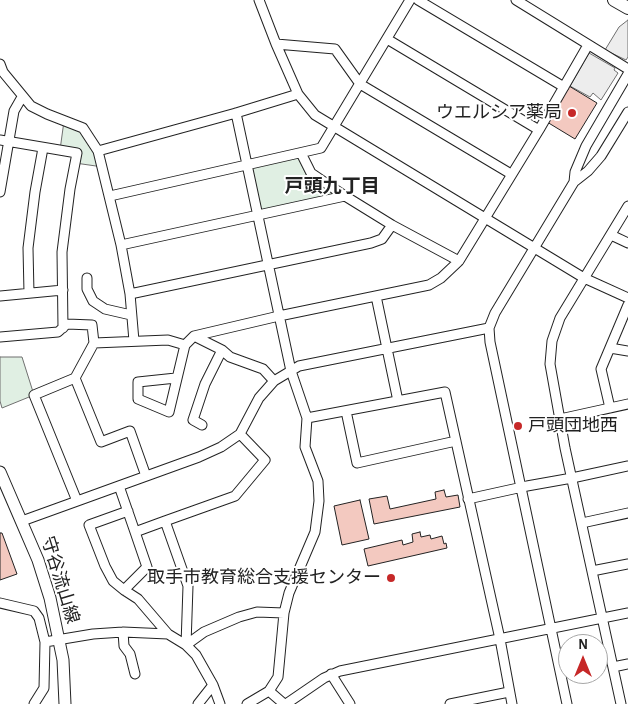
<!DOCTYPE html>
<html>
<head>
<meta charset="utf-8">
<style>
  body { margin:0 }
  #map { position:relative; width:628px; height:704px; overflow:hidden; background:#fff; font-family:"Alegreya Sans",sans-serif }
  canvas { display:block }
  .north { position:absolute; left:558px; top:634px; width:50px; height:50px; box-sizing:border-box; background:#fff; border:1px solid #a7a7a7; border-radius:50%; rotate:0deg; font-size:14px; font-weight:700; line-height:20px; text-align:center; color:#222 }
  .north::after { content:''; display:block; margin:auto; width:18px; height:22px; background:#c62828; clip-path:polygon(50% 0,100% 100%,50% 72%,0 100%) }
</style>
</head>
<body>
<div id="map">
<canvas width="628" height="704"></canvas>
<div class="north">N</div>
</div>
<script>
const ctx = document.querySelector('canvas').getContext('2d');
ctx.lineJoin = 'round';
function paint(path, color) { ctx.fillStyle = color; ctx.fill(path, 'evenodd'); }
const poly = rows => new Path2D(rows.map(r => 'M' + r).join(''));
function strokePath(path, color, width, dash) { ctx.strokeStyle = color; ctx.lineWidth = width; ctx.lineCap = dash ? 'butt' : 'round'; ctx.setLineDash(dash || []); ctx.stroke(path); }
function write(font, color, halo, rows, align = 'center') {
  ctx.font = font + ' "Alegreya Sans","Noto Sans JP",sans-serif'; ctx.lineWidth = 4; ctx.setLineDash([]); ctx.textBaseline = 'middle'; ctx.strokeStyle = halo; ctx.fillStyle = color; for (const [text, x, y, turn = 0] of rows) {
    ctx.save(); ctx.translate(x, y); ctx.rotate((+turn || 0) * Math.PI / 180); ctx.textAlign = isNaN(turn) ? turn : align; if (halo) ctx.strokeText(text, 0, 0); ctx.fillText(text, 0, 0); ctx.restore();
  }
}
const green = poly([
  [64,121,79,125,103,167,75,163,77,153,60,150,64,121],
  [301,153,311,173,345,196,258,215,247,165,301,153],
  [0,357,22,357,34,395,2,408,0,401,0,357]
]);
paint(green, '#e0efe3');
strokePath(green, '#6f6f6f', 1);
const parking = poly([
  [628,20,628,57,626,60,605,50,619,27,628,20],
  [589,53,615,68,614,70,618,73,601,100,593,93,590,97,570,86,589,53]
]);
paint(parking, '#ededed');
strokePath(parking, '#6f6f6f', 1);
const building = poly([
  [569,86,597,103,575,139,547,122,569,86],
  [444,490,446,497,458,495,460,507,374,524,369,499,387,496,390,509,436,499,435,492,444,490],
  [360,500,369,539,342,545,334,506,360,500],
  [420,532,421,537,430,535,431,539,442,536,444,544,446,543,447,548,368,566,364,549,402,540,403,545,413,542,412,534,420,532],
  [0,533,2,533,17,574,0,580,0,533]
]);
paint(building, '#f3c9c0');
strokePath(building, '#222', 1);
const minor = poly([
  [259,0,276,44,298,94,315,115,584,278,628,298],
  [418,0,564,87],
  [516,0,628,69],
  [387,39,539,130],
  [276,44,335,49,360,84,511,174],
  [0,64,3,72,31,106,47,114,83,128,98,151,121,245,130,294,134,341],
  [236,113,291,371,307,418,305,447,318,481,319,501,315,532,289,593,284,613,278,677,269,691,247,704],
  [0,140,77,153,70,189,62,252,63,328],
  [98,151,236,113,298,94],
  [301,153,311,173,345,196,392,225,459,261],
  [574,182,575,172,586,146,628,74],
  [0,192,14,111,22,97],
  [110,196,321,148,410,0],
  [611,235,628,243],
  [121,245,345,196],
  [87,278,87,289,93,301,105,309,131,315],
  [29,293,28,248,35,192,43,148],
  [130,294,371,243,382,239,392,225],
  [0,296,63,290],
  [376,296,398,401],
  [194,336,222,350,230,357,263,369,274,381],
  [0,337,58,332,67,324,92,325,94,343],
  [610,348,628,351],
  [75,378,34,395,77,501],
  [176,378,138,382,138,399,169,412,185,345,194,336,279,316,429,285,441,278,459,261,539,130,588,45],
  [610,408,601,369,628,305],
  [346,411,357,463,456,441],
  [307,418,445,392,500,639,512,704],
  [560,419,628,404],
  [202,425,193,420,205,384,222,350],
  [146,476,130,431,101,442,75,378,94,343,168,340,185,345],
  [119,486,135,532,147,567,124,590,113,581,105,566,89,525,128,511],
  [468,499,527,486,572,478,628,466],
  [22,521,199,457,221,447,240,434,259,398,274,381,299,366,489,328],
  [582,523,628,513],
  [135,532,165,521],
  [592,571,628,564],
  [124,590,138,599,168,634],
  [0,603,34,611,39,618,45,642],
  [123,632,124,646,130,654,135,674],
  [186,645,188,586,165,521,235,496,265,460,240,434],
  [186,645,204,632,239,617,257,612,284,613],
  [613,667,628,664],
  [331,674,350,704],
  [269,691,284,704],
  [34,704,44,688,45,642,93,634,123,632,168,634,186,645,196,655,213,685,220,704],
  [198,704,213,685],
  [286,704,324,678,340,671,628,613],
  [450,704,509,692],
  [567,704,490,342,489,328,495,313,574,182,588,171,601,156,628,112],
  [621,704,565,448,550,364,552,341,560,318,628,206]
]);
const major = poly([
  [0,472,38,560,50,598,63,660,65,704]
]);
const highway = poly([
  [614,0,628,8]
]);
strokePath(minor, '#222', 11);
strokePath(major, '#222', 13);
strokePath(highway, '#222', 14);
strokePath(minor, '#fff', 9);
strokePath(major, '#fff', 11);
strokePath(highway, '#fff', 12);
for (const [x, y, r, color] of [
  [572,113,5,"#c62828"],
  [518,426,5,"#c62828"],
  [391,578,5,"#c62828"]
]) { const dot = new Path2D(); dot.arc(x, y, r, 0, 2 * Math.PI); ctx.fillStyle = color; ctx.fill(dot); strokePath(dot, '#fff', 2); }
write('18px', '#222', '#fff', [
  ["ウエルシア薬局",562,113],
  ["戸頭団地西",528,426,"left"],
  ["取手市教育総合支援センター",381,578]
], 'right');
write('18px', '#222', '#fff', [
  ["守谷流山線",60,580,73]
]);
write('bold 19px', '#222', '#fff', [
  ["戸頭九丁目",332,186]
]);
</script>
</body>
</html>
